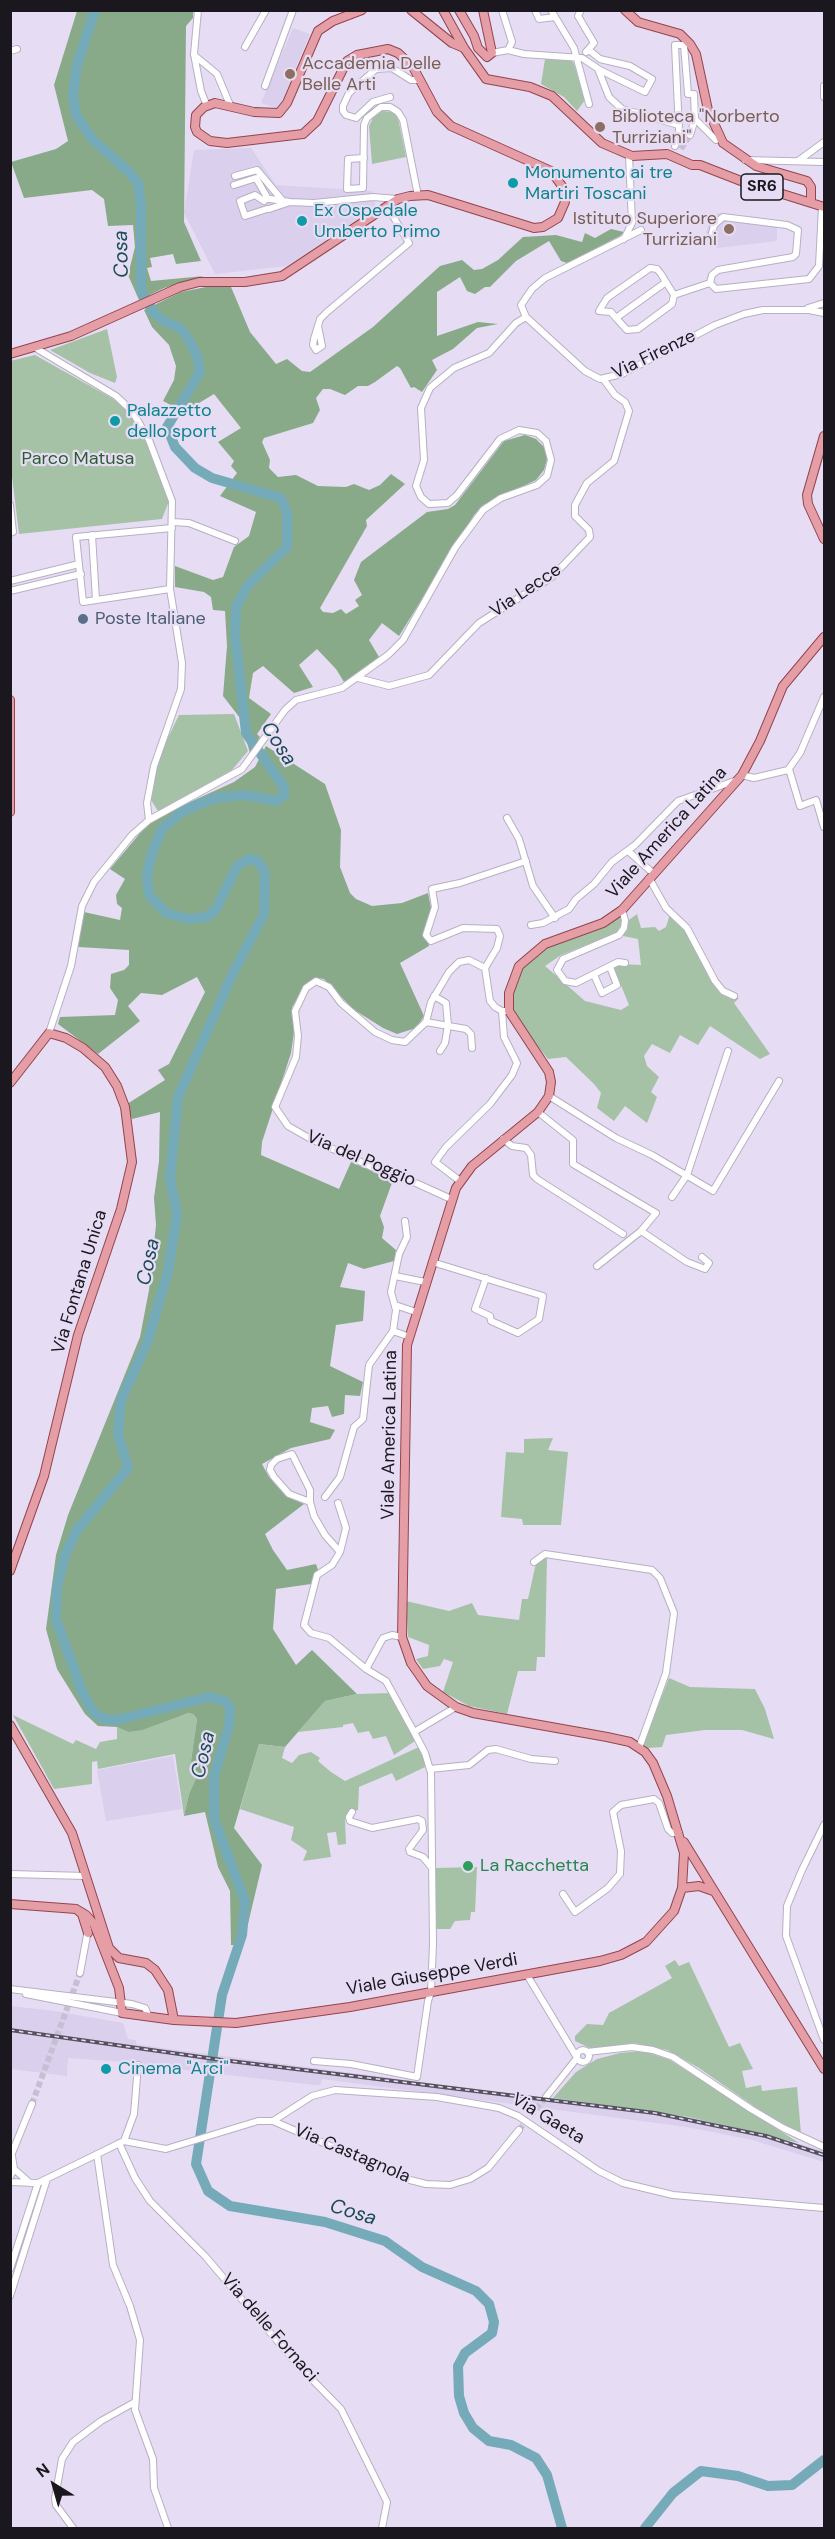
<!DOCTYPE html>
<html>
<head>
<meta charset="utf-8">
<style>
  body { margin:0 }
  #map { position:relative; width:835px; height:2539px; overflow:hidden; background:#e6ddf4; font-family:"DM Sans",sans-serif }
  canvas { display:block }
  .frame { position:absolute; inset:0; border:12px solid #1a171f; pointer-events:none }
  .north { position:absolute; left:24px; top:2455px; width:60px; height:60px; -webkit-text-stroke:4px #e6ddf4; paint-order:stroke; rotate:323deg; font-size:16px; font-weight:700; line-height:24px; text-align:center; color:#1a171f }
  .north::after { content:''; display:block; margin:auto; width:21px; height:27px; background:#1a171f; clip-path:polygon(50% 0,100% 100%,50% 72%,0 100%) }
</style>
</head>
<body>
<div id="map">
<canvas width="835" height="2539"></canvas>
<div class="frame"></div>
<div class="north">N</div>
</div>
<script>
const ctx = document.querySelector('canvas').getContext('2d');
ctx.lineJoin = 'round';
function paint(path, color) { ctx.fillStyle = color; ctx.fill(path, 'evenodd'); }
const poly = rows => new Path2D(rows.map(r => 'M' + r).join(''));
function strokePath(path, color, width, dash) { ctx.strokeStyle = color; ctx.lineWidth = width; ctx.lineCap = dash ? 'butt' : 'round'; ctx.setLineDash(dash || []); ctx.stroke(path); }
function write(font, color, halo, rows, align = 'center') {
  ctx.font = font + ' "DM Sans",sans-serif'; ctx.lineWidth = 4.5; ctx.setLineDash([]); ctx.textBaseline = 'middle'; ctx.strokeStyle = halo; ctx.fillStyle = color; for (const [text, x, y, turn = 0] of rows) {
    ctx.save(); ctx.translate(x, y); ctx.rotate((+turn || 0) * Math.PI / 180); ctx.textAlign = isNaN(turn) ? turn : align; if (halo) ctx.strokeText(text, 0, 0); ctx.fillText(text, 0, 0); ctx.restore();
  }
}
paint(poly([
  [293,28,310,34,279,108,276,108,261,103],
  [251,148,276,185,372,191,376,207,287,266,215,274,184,213,194,150],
  [718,213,777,222,777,241,717,248,705,237,709,222],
  [173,1756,182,1809,106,1821,97,1770],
  [11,2006,55,2011,123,2023,128,2039,136,2040,136,2044,162,2048,689,2117,754,2131,824,2151,824,2162,752,2140,687,2127,322,2079,320,2085,314,2085,168,2068,142,2068,140,2063,68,2058,67,2076,11,2069]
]), '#dacfec');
paint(poly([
  [545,59,571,59,574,64,585,100,577,111,564,97,541,84],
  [383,111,393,112,398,118,406,157,372,164,369,126,374,116],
  [107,329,117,377,115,383,90,373,50,350],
  [35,355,124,405,145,437,169,501,162,519,19,534,10,460,10,361],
  [234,714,248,751,232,770,158,811,149,797,160,754,179,715],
  [637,914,641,928,655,927,659,931,666,927,670,914,684,928,715,985,725,996,739,998,734,1003,770,1054,760,1059,710,1026,698,1045,680,1035,670,1053,652,1044,644,1056,647,1066,659,1077,651,1092,657,1097,647,1123,625,1106,614,1121,597,1108,601,1093,594,1084,566,1057,548,1059,515,1018,511,1006,512,987,527,962,541,950,602,927,620,915,622,924,616,933,561,955,545,966,585,1001,621,1010,629,1005,614,968,619,964,641,965,638,939,623,936,629,920],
  [553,1438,548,1450,568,1452,561,1525,523,1525,522,1519,501,1517,506,1452,524,1453,524,1439],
  [547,1557,545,1657,537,1657,536,1671,518,1671,507,1714,469,1706,443,1692,453,1662,444,1659,440,1666,423,1669,416,1659,428,1656,429,1645,408,1637,406,1601,449,1611,472,1603,478,1615,519,1620,522,1599,528,1599,536,1563],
  [669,1678,690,1687,755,1689,765,1709,774,1739,742,1730,705,1730,666,1735,662,1747,648,1748,643,1744],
  [392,1693,415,1741,394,1755,386,1736,373,1739,369,1731,358,1733,353,1723,343,1725,343,1727,298,1732,325,1701,357,1694],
  [188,1713,193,1714,197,1719,191,1761,197,1776,189,1794,184,1816,175,1754,98,1769,97,1761,92,1762,92,1784,54,1789,13,1715,73,1744,76,1740,96,1749,100,1742,117,1739,117,1727,128,1732],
  [259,1744,285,1747,282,1758,292,1763,299,1755,311,1752,320,1758,318,1761,331,1772,345,1781,419,1747,427,1766,396,1781,392,1773,359,1787,358,1810,349,1812,345,1819,346,1844,338,1845,336,1832,327,1833,331,1857,303,1861,307,1851,291,1840,294,1827,240,1809],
  [477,1867,475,1912,471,1912,470,1920,455,1921,450,1929,436,1929,435,1868],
  [675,1960,679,1966,689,1962,729,2047,740,2043,753,2069,742,2071,746,2088,761,2085,762,2091,797,2087,801,2134,758,2109,699,2068,667,2050,634,2043,592,2049,575,2041,575,2036,587,2024,603,2025,609,2013,672,1978,665,1966],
  [643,2051,670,2060,799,2143,689,2117,553,2098,576,2072,597,2059,620,2053]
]), '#a5c2a6');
paint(poly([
  [77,11,193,11,193,18,186,26,184,222,201,261,176,264,173,254,150,258,152,267,147,268,151,281,204,276,164,288,139,300,128,275,135,247,133,225,108,226,104,199,92,190,24,198,11,162,56,149,68,141,54,85],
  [611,229,624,232,620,236,567,263,561,261,549,241,516,261,490,287,485,287,475,294,467,291,460,277,437,292,437,336,478,322,498,324,477,328,453,349,432,360,437,370,422,392,414,387,411,388,400,368,397,366,375,382,368,386,358,386,345,395,330,389,323,389,316,398,320,410,313,423,264,438,262,442,270,460,269,468,278,477,296,475,318,486,346,487,354,484,369,490,380,485,391,474,405,484,366,520,367,526,320,608,323,612,333,613,341,609,346,614,359,606,355,600,362,595,354,580,361,562,427,512,448,509,455,505,504,441,525,435,536,439,544,447,547,459,544,470,536,480,483,505,474,515,399,636,382,623,369,640,379,657,344,682,336,669,317,649,299,665,313,687,294,693,263,666,253,673,249,698,271,714,257,734,260,737,250,753,240,718,223,696,227,646,225,611,213,610,211,597,204,592,175,587,175,566,213,580,223,577,234,547,249,536,256,512,220,496,237,473,231,466,234,461,218,442,241,428,214,394,184,412,163,401,174,380,176,366,169,345,152,327,144,310,181,292,206,287,231,287,250,332,276,364,287,359,302,371,310,372,373,327,440,266,462,260,474,270,482,269,498,260,523,237,556,235,582,242,585,233,595,238],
  [266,746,325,784,341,830,340,867,350,893,356,899,372,906,402,903,428,893,431,908,425,927,429,946,400,963,424,1016,416,1028,397,1034,383,1028,353,1009,324,979,317,978,310,981,292,1007,294,1032,291,1053,262,1142,261,1155,339,1189,351,1162,393,1180,380,1216,384,1227,382,1238,396,1250,394,1261,364,1269,348,1263,340,1287,365,1291,363,1321,336,1325,330,1366,363,1382,360,1396,345,1395,344,1414,332,1417,328,1406,312,1408,310,1422,335,1430,330,1439,291,1448,262,1464,269,1477,286,1496,304,1504,265,1534,273,1550,287,1570,316,1564,318,1570,311,1584,276,1589,273,1629,296,1665,312,1650,357,1694,325,1701,285,1747,259,1744,234,1828,262,1865,243,1945,231,1945,230,1891,218,1867,205,1812,184,1816,189,1794,197,1776,191,1761,197,1719,193,1714,188,1713,142,1730,128,1732,117,1727,98,1726,85,1714,57,1669,46,1629,56,1555,68,1515,140,1337,149,1290,156,1225,154,1198,159,1161,160,1112,132,1119,127,1104,165,1080,158,1070,169,1064,205,992,197,977,162,995,141,993,128,1006,140,1021,98,1054,58,1024,60,1017,115,1015,118,1000,110,988,111,974,124,970,129,965,129,950,78,947,84,912,120,920,122,908,117,904,116,895,125,879,110,869,146,826,177,808,234,782,255,767]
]), '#88aa89');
strokePath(poly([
  [95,10,77,65,73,95,76,115,93,140,129,172,138,183,141,204,141,290,153,312,164,321,180,328,188,338,197,356,200,372,167,427,175,447,195,468,212,478,281,498,287,513,287,547,248,585,236,607,235,634,246,733,284,787,284,795,276,801,246,795,215,798,183,811,162,829,152,853,147,874,149,895,166,913,189,919,207,917,216,909,237,866,249,859,258,861,265,873,264,914,234,971,178,1097,170,1178,177,1214,168,1272,147,1343,121,1400,118,1434,128,1468,77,1530,65,1555,57,1587,56,1619,82,1691,93,1712,104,1719,117,1720,209,1697,225,1701,230,1708,229,1726,214,1776,214,1819,245,1901,242,1935,222,1995,196,2164,208,2191,230,2206,325,2222,385,2241,422,2267,476,2291,489,2304,494,2322,492,2333,465,2353,458,2366,459,2396,464,2413,473,2428,489,2441,511,2445,536,2458,547,2475,562,2528],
  [645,2528,673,2493,701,2471,738,2476,768,2486,792,2485,824,2460]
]), '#75aab9', 10);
strokePath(poly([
  [681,149,690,135],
  [32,2104,80,1973],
  [519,2130,546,2097]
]), '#c7bfd4', 6, [6, 3]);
const minor = poly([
  [198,10,194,54,201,91,207,106],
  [502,10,512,42,508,50],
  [535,10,539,19,555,17],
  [551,10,574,48,589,104],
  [581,10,578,16,594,43,586,52],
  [245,47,266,10],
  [10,51,17,49],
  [492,53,508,50,524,54,582,58,600,70,645,92,652,79,630,66,600,59,589,50],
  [194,55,217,74,230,105],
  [598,69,609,97,622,109,679,125],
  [265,86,293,10],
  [824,86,824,97],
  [390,97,373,102,356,118,346,115,343,111,343,106,349,93,376,69,392,68,411,80,420,80],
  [690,135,695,119],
  [675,146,679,131,675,45,684,45,688,94,694,94,695,119,716,140,720,138],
  [364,158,348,159,347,189,363,188,364,125,367,118,381,107,390,107,398,112,403,120,418,196],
  [745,160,824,162],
  [798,161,824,142],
  [235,176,257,170,282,200],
  [234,185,256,178,268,199],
  [264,201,255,195,240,201,245,216,267,209],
  [290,202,314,203,373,197,397,199],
  [269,209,290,202,270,199],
  [641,230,545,278,532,289,521,305,526,317,585,371,600,379,622,374,715,325,744,314,763,310,809,310,824,313],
  [711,238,714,225,723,217,787,225,798,230,796,254,793,257,718,270,712,275,710,283,716,289,809,279,819,266,822,206],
  [624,239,632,223,629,155],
  [666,282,616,318,611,312,599,311,607,298,650,268,657,269,661,274,674,295,710,283],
  [808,308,824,303],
  [616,318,627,330,638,329,672,304,674,295],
  [318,326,322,346,316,350,313,345,314,339,318,326,320,319,327,312,409,243,387,206],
  [34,347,116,396,132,411,149,440,172,501,170,589,182,663,181,689,154,766,147,803,149,820],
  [10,505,13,532,10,533],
  [172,522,189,523,235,541],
  [92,535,96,600],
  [10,581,79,564],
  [170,589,83,602,76,537,172,528],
  [10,591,81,574],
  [358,678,389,686,429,675,479,623,552,577,590,537,589,530,575,516,575,505,587,483,614,461,629,411,625,402,615,395,604,380],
  [789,769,800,806,816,800,824,827],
  [742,775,754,778,788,770,800,753,824,697],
  [507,818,519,839,533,886,555,918],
  [628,851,653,873],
  [649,878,666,908,687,928,715,981,723,991,734,996],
  [622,910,625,920,624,928,619,935,563,959,557,970,565,981,576,983,618,962,625,963],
  [531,925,543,923,569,909,576,899,594,884,612,862,635,845,678,801,737,780],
  [485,968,497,948,500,936,497,929,463,928,431,941,426,935,435,907,432,889,460,883,526,861],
  [594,975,602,993,617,985,610,967],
  [434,996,446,1003,448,1025,445,1043,440,1051],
  [426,1022,466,1029,471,1034,472,1048],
  [49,1033,71,966,82,906,94,882,132,835,149,820,242,769,285,710,296,700,342,688,388,655,403,640,455,548,483,510,501,498,537,485,547,476,551,460,546,441,537,433,519,430,500,439,457,495,448,503,429,504,421,497,416,486,424,460,421,408,430,388,454,368,489,353,516,323,526,317],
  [549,1096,616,1138,652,1155,713,1191,779,1081],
  [538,1112,573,1140,573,1164,656,1213,641,1231,687,1262,705,1269,709,1263,702,1257],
  [503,1139,512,1146,526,1148,531,1155,533,1175,537,1179,623,1234],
  [460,1181,435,1162,446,1147,490,1104,512,1075,517,1063,504,1037,502,1011,506,1011],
  [672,1197,687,1175,728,1051],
  [451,1199,418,1184,374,1168,309,1138,288,1126,275,1107,296,1057,298,1036,295,1011,306,988,316,981,329,987,341,1003,375,1032,392,1040,405,1042,426,1022,431,1002,449,972,459,962,469,960,485,968,490,1001,495,1007,502,1011],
  [432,1262,494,1281,543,1296,539,1319,518,1333,491,1321,490,1316,475,1309,486,1278],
  [597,1266,641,1231],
  [395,1276,425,1282],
  [395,1305,416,1312],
  [393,1331,410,1337],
  [325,1497,340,1477,354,1427,363,1419,369,1365,393,1331,396,1310,391,1292,399,1254,407,1237,405,1221],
  [310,1502,289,1494,274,1477,270,1470,271,1465,277,1459,292,1454,310,1490,310,1502,314,1516,325,1535,340,1552,332,1565,317,1575,304,1625,311,1633,329,1638,366,1669],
  [338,1503,346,1528,340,1552],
  [534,1562,545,1554,652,1570,660,1578,674,1613,666,1673,639,1748],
  [402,1637,392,1635,383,1638,366,1669,386,1681,414,1732],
  [430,1769,469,1765,488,1750,496,1749,531,1759,555,1761],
  [352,1812,349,1817,350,1821,372,1828,418,1819,422,1821,423,1830,409,1849,410,1852,423,1857,432,1868],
  [824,1825,802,1870,787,1906,786,1936,824,2040],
  [10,1874,86,1876],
  [563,1894,575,1912,608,1888,620,1874,621,1851,613,1812,621,1805,654,1799,659,1803,668,1829,672,1833,679,1833],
  [80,1973,88,1930],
  [527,1975,576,2056],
  [10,1989,132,2004,145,2008,149,2017],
  [26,1994,122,2013],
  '577 2056a6 6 0 1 1 12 0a6 6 0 1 1-12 0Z',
  [587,2052,632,2047,653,2050,673,2057,751,2109,783,2128,824,2147],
  [314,2061,351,2064,417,2077,428,2001,431,1992,433,1944,431,1773,425,1753,414,1732,456,1707],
  [546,2097,577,2058],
  [273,2121,406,2179,426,2184,450,2185,470,2179,488,2168,519,2130],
  [124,2141,134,2114,138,2065],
  [119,2143,135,2178,150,2201,205,2256,296,2363,341,2409,387,2502,382,2528],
  [97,2154,113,2265,130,2306,140,2340,135,2410,153,2459,154,2488,168,2528],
  [10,2158,32,2104],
  [14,2169,30,2183],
  [10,2177,14,2169,12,2156],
  [10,2182,38,2183,124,2141,166,2149,258,2121,273,2121,312,2096,335,2090,437,2097,499,2108,518,2116,599,2171,623,2183,673,2195,824,2208],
  [10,2269,38,2183],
  [10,2296,47,2179],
  [73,2528,56,2505,55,2498,62,2459,73,2442,101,2421,135,2402]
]);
const major = poly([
  [411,10,452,43,464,48],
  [443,10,464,48,486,79,530,87,552,96,602,143,632,156,667,154,692,165,700,165,741,181,824,207],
  [459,10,474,36,478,48,487,57,492,53,483,10],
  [625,10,638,22,680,34,690,44,696,54,708,110,723,143,756,166,807,181,811,187,811,202],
  [10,354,71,336,180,287,199,282,245,282,282,276,398,199,410,196,428,195,534,228,543,227,558,218,565,202,564,194,562,186,551,171,451,126,437,112,413,67,398,53,388,49,357,55,347,61,317,121,303,134,227,143,210,141,197,132,195,127,196,115,204,107,215,103,254,112,279,113,287,103,318,31,333,21,362,10],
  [824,436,807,495,808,504,824,539],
  [10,700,10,812],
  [10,1083,49,1033,66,1038,83,1048,105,1067,117,1086,125,1107,132,1162,121,1209,78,1335,44,1476,10,1571],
  [10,1725,72,1833,109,1948,119,1958,146,1963,155,1970,168,1990,174,2020],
  [684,1842,824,2069],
  [682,1888,699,1886,713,1891],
  [10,1904,76,1909,82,1914,88,1933],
  [76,1909,86,1915,94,1924,119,1988,122,2013,174,2020,236,2023,350,2007,600,1961,621,1955,646,1942,674,1911,682,1888,684,1853,667,1796,653,1763,645,1752,630,1742,607,1737,473,1713,456,1707,427,1686,411,1663,402,1637,407,1345,456,1188,472,1166,538,1112,549,1096,551,1082,549,1072,509,1011,509,993,519,966,545,944,603,923,622,910,742,775,760,741,783,686,824,637]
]);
strokePath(minor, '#b7afc4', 8);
strokePath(major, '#93444f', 10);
strokePath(minor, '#fff', 6);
strokePath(major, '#e59ea5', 8);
const rail = poly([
  [10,2030,222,2060,655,2113,766,2136,824,2155]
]);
strokePath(rail, '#56515e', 4);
strokePath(rail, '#e6ddf4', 1.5, [4.5]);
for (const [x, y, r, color] of [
  [290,74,6,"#8d6e63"],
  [600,127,6,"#8d6e63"],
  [513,183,6,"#0f9aa8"],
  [302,221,6,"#0f9aa8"],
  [729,229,6,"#8d6e63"],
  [115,421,6,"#0f9aa8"],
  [83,619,6,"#5c6f8a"],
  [468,1866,6,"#2e9e5b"],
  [106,2069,6,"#0f9aa8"]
]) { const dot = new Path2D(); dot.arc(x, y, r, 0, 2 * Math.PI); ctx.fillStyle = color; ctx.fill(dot); strokePath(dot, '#e6ddf4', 2); }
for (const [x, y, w] of [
  [762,187,42]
]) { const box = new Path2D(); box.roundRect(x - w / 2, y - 13, w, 26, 4.5); ctx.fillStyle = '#e6ddf4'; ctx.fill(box); strokePath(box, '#1a171f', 1.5); }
write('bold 16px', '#1a171f', null, [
  ["SR6",762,187]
]);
write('18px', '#785e54', '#e6ddf4', [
  ["Accademia Delle",302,64],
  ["Belle Arti",302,85],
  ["Biblioteca \"Norberto",612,117],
  ["Turriziani\"",612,138],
  ["Istituto Superiore",717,219,"right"],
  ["Turriziani",717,240,"right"]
], 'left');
write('18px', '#0d838f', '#e6ddf4', [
  ["Monumento ai tre",525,173],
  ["Martiri Toscani",525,194],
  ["Ex Ospedale",314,211],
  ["Umberto Primo",314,232],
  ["Palazzetto",127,411],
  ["dello sport",127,432],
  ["Cinema \"Arci\"",118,2069]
], 'left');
write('18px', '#1a171f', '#e6ddf4', [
  ["Via Firenze",654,355,-26],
  ["Via Lecce",526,591,-34],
  ["Viale America Latina",667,833,-48],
  ["Via del Poggio",361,1159,23],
  ["Via Fontana Unica",80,1282,-73],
  ["Viale America Latina",390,1435,-89],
  ["Viale Giuseppe Verdi",432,1975,-10],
  ["Via Gaeta",548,2119,31],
  ["Via Castagnola",352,2154,23],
  ["Via delle Fornaci",269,2328,49]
]);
write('18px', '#2c5d31', '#e6ddf4', [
  ["Parco Matusa",78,459]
]);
write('18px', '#4e5e75', '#e6ddf4', [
  ["Poste Italiane",95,619]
], 'left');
write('18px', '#27864d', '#e6ddf4', [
  ["La Racchetta",480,1866]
], 'left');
write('italic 20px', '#1d4b58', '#e6ddf4', [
  ["Cosa",122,254,-91],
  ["Cosa",278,744,57],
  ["Cosa",149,1262,-78],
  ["Cosa",204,1755,-77],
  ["Cosa",353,2213,17]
]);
</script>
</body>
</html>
